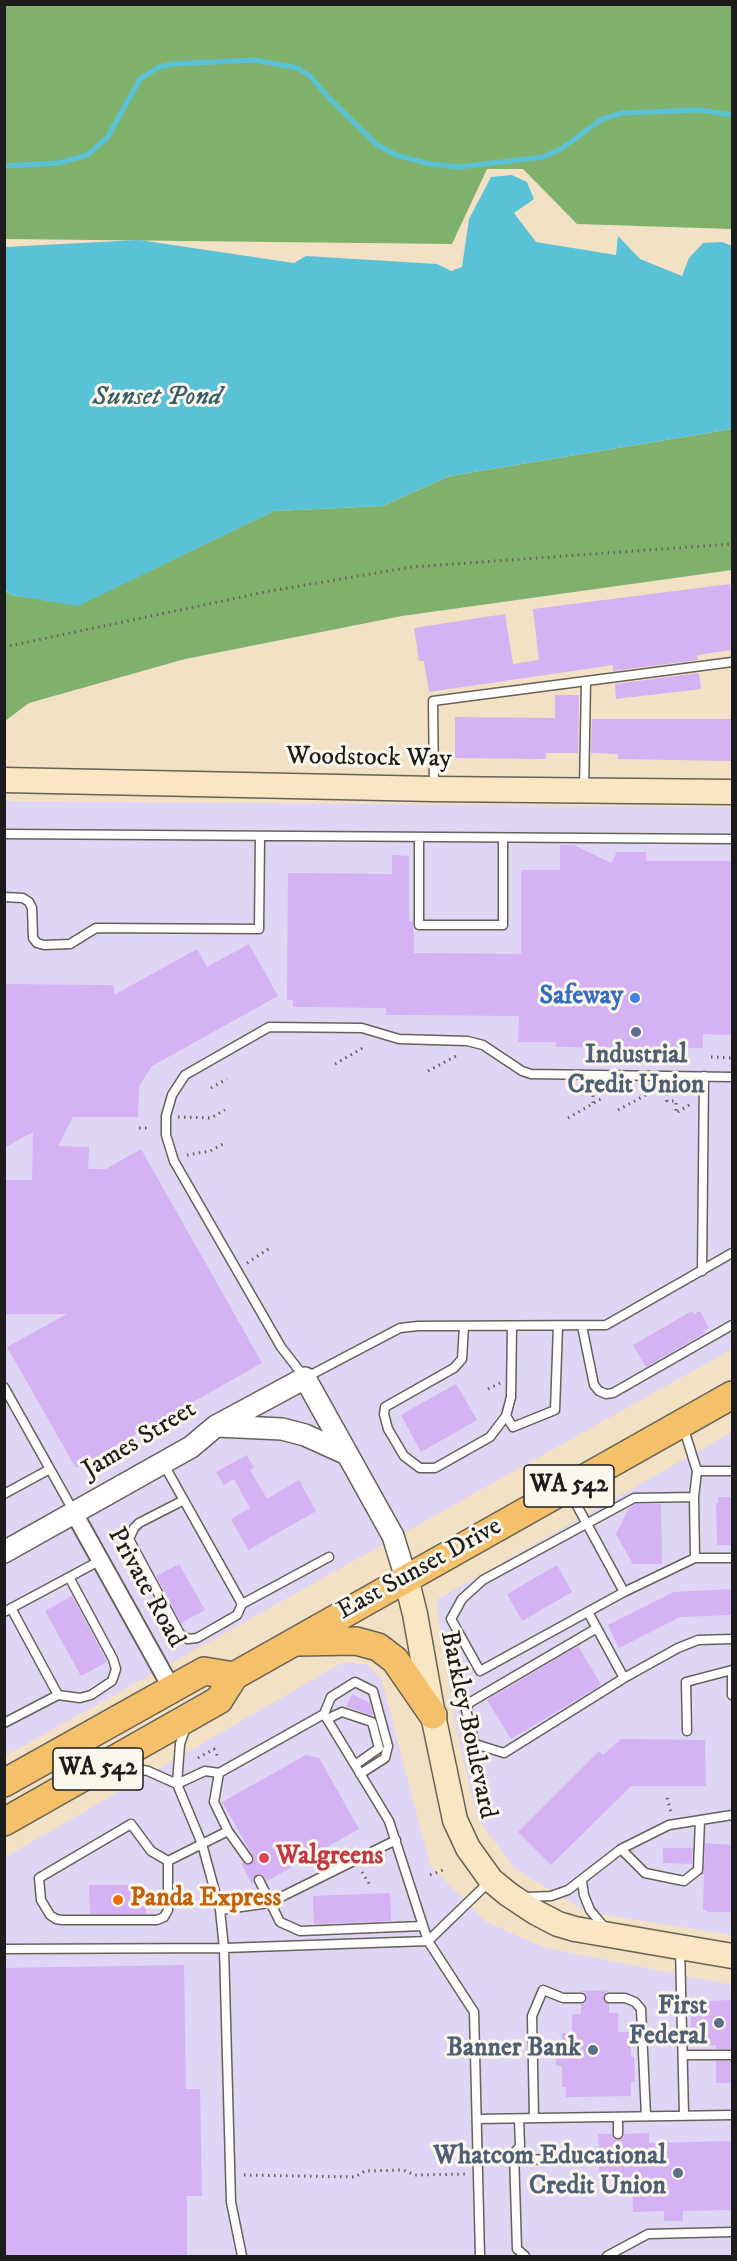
<!DOCTYPE html>
<html>
<head>
<meta charset="utf-8">
<style>
  body { margin:0 }
  #map { position:relative; width:737px; height:2261px; overflow:hidden; background:#f2e1c4; font-family:"IM FELL DW Pica",serif }
  canvas { display:block }
  .frame { position:absolute; inset:0; border:6px solid #1c1c1c; pointer-events:none }
</style>
</head>
<body>
<div id="map">
<canvas width="737" height="2261"></canvas>
<div class="frame"></div>
</div>
<script>
const ctx = document.querySelector('canvas').getContext('2d');
ctx.lineJoin = 'round';
function paint(path, color) { ctx.fillStyle = color; ctx.fill(path, 'evenodd'); }
const poly = rows => new Path2D(rows.map(r => 'M' + r).join(''));
function strokePath(path, color, width, dash) { ctx.strokeStyle = color; ctx.lineWidth = width; ctx.lineCap = dash ? 'butt' : 'round'; ctx.setLineDash(dash || []); ctx.stroke(path); }
function write(font, color, halo, rows, align = 'center') {
  ctx.font = font + ' "IM FELL DW Pica",serif'; ctx.lineWidth = 6; ctx.setLineDash([]); ctx.textBaseline = 'middle'; ctx.strokeStyle = halo; ctx.fillStyle = color; for (const [text, x, y, turn = 0] of rows) {
    ctx.save(); ctx.translate(x, y); ctx.rotate((+turn || 0) * Math.PI / 180); ctx.textAlign = isNaN(turn) ? turn : align; if (halo) ctx.strokeText(text, 0, 0); ctx.fillText(text, 0, 0); ctx.restore();
  }
}
paint(poly([
  [4,801,732,807,732,1349,5,1756],
  [732,1432,732,1935,587,1912,515,1869,477,1818,455,1723,436,1600],
  [348,1662,368,1665,381,1678,430,1865,486,1922,546,1948,732,1985,732,2256,5,2256,4,1858,340,1664]
]), '#dfd5f5');
paint(poly([
  [5,5,732,5,732,229,577,224,523,169,487,169,452,244,5,239],
  [732,429,732,570,402,616,185,659,29,703,5,721,4,590,11,595,78,605,274,511,382,506,450,476]
]), '#7fb16c');
paint(poly([
  [512,175,527,182,534,199,514,213,536,242,616,255,618,236,640,259,682,276,689,258,703,243,722,242,732,246,732,429,450,476,382,506,274,511,78,606,11,595,5,590,5,247,139,240,294,263,306,256,437,264,451,271,462,267,469,219,491,177]
]), '#5ac2d7');
strokePath(poly([
  [4,166,59,163,87,155,107,138,140,79,159,67,173,64,255,60,298,68,311,77,327,96,377,145,396,155,430,164,459,167,543,157,561,149,602,119,622,113,700,110,732,115]
]), '#5ac2d7', 5);
paint(poly([
  [730,584,732,605,732,650,697,655,698,660,613,671,613,665,429,692,424,661,419,661,414,628,505,614,513,664,539,660,533,609],
  [699,673,701,689,616,699,615,684],
  [555,695,579,695,578,753,546,753,546,759,455,758,455,717,555,718],
  [592,719,732,719,732,761,618,759,618,754,591,753],
  [560,845,574,845,611,863,617,852,646,852,646,861,732,861,732,1035,703,1034,703,1048,556,1047,556,1042,518,1042,519,1016,386,1015,386,1008,293,1007,293,1000,287,1000,288,873,392,874,392,855,409,856,409,921,413,921,414,953,521,954,521,870,560,870],
  [249,944,278,996,152,1066,139,1086,138,1117,73,1117,58,1146,89,1147,88,1169,106,1169,141,1149,262,1363,76,1468,7,1347,67,1314,4,1314,4,1180,32,1180,33,1132,4,1148,4,984,114,985,114,995,197,949,207,967],
  [692,1311,694,1314,700,1311,709,1328,703,1331,705,1333,646,1367,633,1345],
  [456,1384,477,1420,421,1452,401,1415],
  [247,1455,254,1468,250,1470,267,1499,299,1480,316,1511,248,1550,231,1519,250,1508,234,1479,224,1485,216,1472],
  [718,1497,732,1497,732,1545,717,1545,716,1503,718,1503],
  [636,1504,661,1504,662,1564,633,1564,616,1534,629,1508],
  [179,1564,205,1610,181,1623,156,1576],
  [557,1565,572,1592,522,1621,507,1594],
  [732,1589,732,1615,680,1617,619,1648,608,1625,674,1592],
  [72,1596,107,1662,81,1676,45,1611],
  [578,1646,601,1685,511,1739,487,1700],
  [352,1694,370,1703,373,1716,346,1706],
  [621,1739,705,1740,706,1786,631,1786,551,1865,518,1832,599,1751,603,1755],
  [306,1755,319,1758,359,1829,267,1881,262,1874,256,1875,252,1884,241,1863,251,1864,254,1858,222,1802],
  [705,1843,732,1845,732,1912,707,1912,707,1910,703,1910,704,1875,701,1875,704,1870],
  [663,1848,693,1848,692,1864,663,1863],
  [89,1885,146,1885,146,1914,90,1914],
  [390,1893,391,1921,314,1924,313,1896],
  [184,1965,186,2089,200,2089,202,2196,187,2196,187,2256,4,2256,4,1968],
  [608,1990,603,1999,609,2004,609,2013,618,2013,618,2032,630,2032,631,2057,634,2057,635,2082,631,2082,631,2096,566,2097,566,2087,562,2087,562,2066,556,2066,556,2043,562,2043,562,2033,572,2033,572,2014,581,2014,581,2004,585,2003,587,1999,586,1994,580,1991],
  [732,2000,732,2049,716,2049,716,2045,710,2045,710,2042,701,2042,701,2038,691,2036,691,2016,694,2016,694,2005,704,2005,704,2001],
  [716,2061,732,2061,732,2083,716,2083],
  [649,2133,649,2143,732,2141,732,2210,683,2211,683,2221,664,2221,664,2211,633,2212,632,2177,599,2178,599,2164,603,2163,605,2158,604,2154,599,2152,598,2134,612,2134,614,2139,619,2140,623,2138,624,2134]
]), '#d5b2f3');
const service = poly([
  [434,788,433,701,732,662],
  [584,790,586,681],
  [4,834,732,839],
  [419,837,419,925,503,925,503,838],
  [4,897,23,898,29,902,32,908,33,938,37,943,44,945,70,944,96,928,259,929,260,836],
  [732,1077,531,1074,522,1071,483,1045,467,1041,399,1039,362,1028,269,1027,185,1075,172,1095,166,1116,166,1135,174,1161,281,1347,305,1378,400,1328,418,1326,606,1325,732,1253],
  [702,1271,704,1076],
  [464,1326,462,1359,454,1368,385,1407,384,1414,388,1429,404,1456,420,1468,435,1468,490,1437,506,1416],
  [512,1326,511,1397,506,1416,513,1427,555,1410,558,1326],
  [582,1326,594,1385,599,1391,606,1394,613,1393,732,1325],
  [4,1387,74,1512],
  [683,1426,697,1471,732,1471],
  [163,1463,242,1604,329,1557],
  [569,1491,624,1592,695,1558,732,1558],
  [4,1494,50,1469],
  [184,1500,139,1523,134,1528,129,1539,180,1634,188,1639,197,1638,237,1615,242,1604],
  [695,1558,694,1497,697,1471],
  [624,1592,480,1671,451,1619,462,1599,483,1580,634,1498,694,1497],
  [4,1612,101,1560],
  [588,1612,624,1678,678,1648,698,1640,732,1639],
  [597,1628,469,1703,466,1710,475,1744,504,1753,624,1678],
  [58,1695,80,1698,91,1695,112,1681,116,1669,113,1659,69,1577],
  [324,1714,331,1697,355,1682,373,1691,388,1746,385,1758,360,1774],
  [327,1719,342,1712,372,1722,379,1748,355,1765],
  [4,1723,58,1695,11,1608],
  [186,1727,180,1744,177,1784,202,1844,220,1910,224,1948,231,2202,242,2256],
  [687,1731,686,1682,732,1670,732,1695],
  [119,1765,148,1771,177,1784,205,1771,219,1773,324,1714,389,1821,428,1941,474,2012,480,2256],
  [131,1824,151,1851,168,1861,168,1910,164,1917,157,1920,62,1920,56,1919,50,1915,41,1900,39,1878,131,1824],
  [228,1831,248,1859],
  [621,1849,645,1873,684,1881,698,1870,700,1820],
  [168,1861,228,1831,214,1802,219,1773],
  [259,1880,280,1922,300,1931,422,1926],
  [582,1881,584,1895,590,1910,605,1928],
  [527,1897,551,1896,568,1890,621,1849,669,1825,732,1815],
  [220,1910,269,1903,396,1840],
  [680,1948,684,2115],
  [4,1949,224,1948,428,1941,489,1882],
  [609,1998,625,1998,635,2002,641,2009,646,2116],
  [683,2055,732,2055],
  [618,2117,618,2134],
  [534,2118,532,2016,543,1990,563,1998,581,1998],
  [477,2119,732,2115],
  [519,2119,520,2146,514,2153,517,2249,525,2256],
  [514,2160,599,2158],
  [607,2256,648,2234,732,2232]
]);
const minor = poly([
  [74,1513,172,1689]
]);
const tertiary = poly([
  [217,1426,282,1429,305,1435,347,1454],
  [4,1552,191,1447,216,1426,305,1378,393,1536,406,1578]
]);
const secondary = poly([
  [4,780,434,789,732,792],
  [406,1578,415,1614,433,1715,455,1820,468,1848,491,1880,508,1894,535,1912,558,1924,575,1929,732,1956]
]);
const primary = poly([
  [297,1642,356,1641,378,1647,395,1660,433,1715],
  [4,1783,204,1671,234,1676],
  [4,1822,219,1700,234,1676,732,1395]
]);
strokePath(service, '#676157', 11);
strokePath(minor, '#676157', 20);
strokePath(tertiary, '#676157', 24);
strokePath(secondary, '#676157', 27);
strokePath(primary, '#676157', 30);
strokePath(poly([
  [4,647,270,591,412,567,732,544],
  [711,1057,732,1058],
  [335,1064,366,1046],
  [428,1071,458,1055],
  [211,1088,227,1079],
  [665,1090,667,1090,667,1101,676,1101,676,1113,691,1104],
  [593,1103,593,1087],
  [618,1110,655,1090],
  [178,1117,211,1118,225,1110],
  [568,1118,601,1099],
  [139,1128,148,1128],
  [187,1155,210,1151,225,1143],
  [247,1263,270,1248],
  [488,1389,500,1383],
  [198,1758,214,1749,218,1757],
  [667,1798,671,1812],
  [362,1872,370,1885],
  [430,1875,443,1870],
  [244,2175,355,2177,365,2171,403,2170,415,2175,466,2174]
]), '#676157', 3, [1.5, 4.5]);
strokePath(service, '#fff', 8);
strokePath(minor, '#fff', 16);
strokePath(tertiary, '#fff', 21);
strokePath(secondary, '#fbe6c3', 24);
strokePath(primary, '#f4c16a', 27);
for (const [x, y, r, color] of [
  [635,998,6,"#3f7fe0"],
  [636,1032,6,"#5c6f8a"],
  [264,1858,6,"#e0444e"],
  [118,1900,6,"#e8710a"],
  [719,2023,6,"#5c6f8a"],
  [593,2050,6,"#5c6f8a"],
  [678,2173,6,"#5c6f8a"]
]) { const dot = new Path2D(); dot.arc(x, y, r, 0, 2 * Math.PI); ctx.fillStyle = color; ctx.fill(dot); strokePath(dot, '#fbf7ec', 2); }
for (const [x, y, w] of [
  [569,1486,90],
  [98,1769,90]
]) { const box = new Path2D(); box.roundRect(x - w / 2, y - 21, w, 42, 4.5); ctx.fillStyle = '#fbf7ec'; ctx.fill(box); strokePath(box, '#1c1c1c', 1.5); }
write('bold 24px', '#1c1c1c', null, [
  ["WA 542",569,1486],
  ["WA 542",98,1769]
]);
write('26px', '#1c1c1c', '#fbf7ec', [
  ["Woodstock Way",369,759,1],
  ["James Street",140,1441,-31],
  ["East Sunset Drive",420,1570,-29],
  ["Private Road",145,1588,61],
  ["Barkley Boulevard",467,1725,78]
]);
write('bold 26px', '#366cbe', '#fbf7ec', [
  ["Safeway",623,998]
], 'right');
write('bold 26px', '#4e5e75', '#fbf7ec', [
  ["Industrial",636,1057,"center"],
  ["Credit Union",636,1087,"center"],
  ["First",707,2008],
  ["Federal",707,2038],
  ["Banner Bank",581,2050],
  ["Whatcom Educational",666,2158],
  ["Credit Union",666,2188]
], 'right');
write('bold 26px', '#be3a42', '#fbf7ec', [
  ["Walgreens",276,1858]
], 'left');
write('bold 26px', '#c56008', '#fbf7ec', [
  ["Panda Express",130,1900]
], 'left');
write('italic 27px', '#355e67', '#fbf7ec', [
  ["Sunset Pond",157,398]
]);
</script>
</body>
</html>
